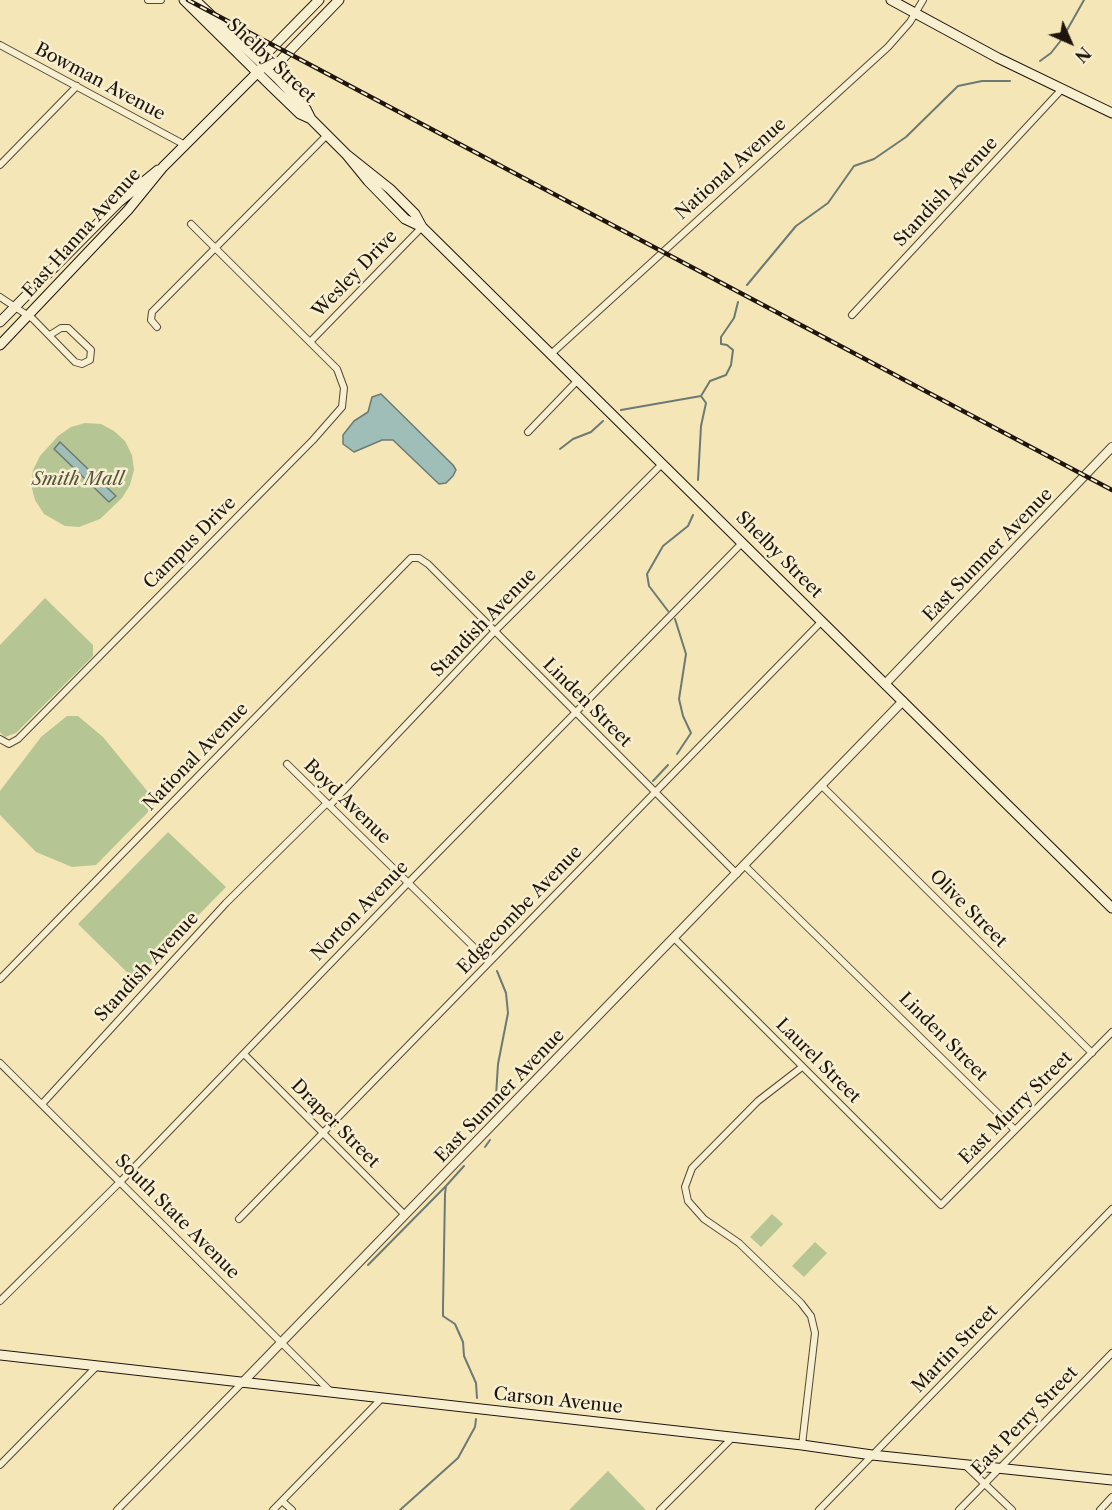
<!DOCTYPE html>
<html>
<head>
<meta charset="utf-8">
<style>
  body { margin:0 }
  #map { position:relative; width:1112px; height:1510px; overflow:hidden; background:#f5e6b8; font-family:"Libre Caslon Text",serif }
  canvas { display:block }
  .north { position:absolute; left:1040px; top:12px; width:60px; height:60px; -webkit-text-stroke:4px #f8efd1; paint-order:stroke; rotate:135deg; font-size:16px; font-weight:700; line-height:24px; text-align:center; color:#1f150c }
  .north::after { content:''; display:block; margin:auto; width:21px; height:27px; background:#1f150c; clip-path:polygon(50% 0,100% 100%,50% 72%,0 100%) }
</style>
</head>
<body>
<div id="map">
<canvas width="1112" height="1510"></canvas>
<div class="north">N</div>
</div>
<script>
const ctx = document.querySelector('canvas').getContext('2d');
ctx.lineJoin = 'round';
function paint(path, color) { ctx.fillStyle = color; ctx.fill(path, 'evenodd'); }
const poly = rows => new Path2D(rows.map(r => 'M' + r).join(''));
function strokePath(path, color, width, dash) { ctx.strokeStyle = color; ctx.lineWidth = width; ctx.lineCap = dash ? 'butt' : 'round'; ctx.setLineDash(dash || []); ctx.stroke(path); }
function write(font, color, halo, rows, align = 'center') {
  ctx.font = font + ' "Libre Caslon Text",serif'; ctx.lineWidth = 5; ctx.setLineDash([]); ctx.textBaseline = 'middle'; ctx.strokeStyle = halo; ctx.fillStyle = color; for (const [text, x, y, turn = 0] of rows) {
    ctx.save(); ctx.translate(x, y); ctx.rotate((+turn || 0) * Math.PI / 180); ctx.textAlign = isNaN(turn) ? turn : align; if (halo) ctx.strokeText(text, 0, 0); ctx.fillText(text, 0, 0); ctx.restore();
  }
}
paint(poly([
  [85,423,101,424,114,431,125,441,132,455,134,470,130,485,122,498,100,519,79,527,65,526,44,514,35,500,31,485,33,470,40,456,58,436,71,427],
  [45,598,93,645,93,656,16,733,5,737,0,732,0,645],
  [67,716,78,716,103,737,157,803,96,865,72,867,36,852,0,815,0,791,41,737],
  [168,832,226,887,135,980,78,924],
  [772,1214,783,1224,761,1247,750,1237],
  [815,1242,827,1253,804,1277,792,1266],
  [608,1471,646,1510,569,1510]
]), '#b5c694');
const water = poly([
  [381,394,453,465,456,470,453,476,446,483,439,484,393,440,382,440,354,452,343,444,343,435,354,421,368,412,372,397,381,394],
  [60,442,116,496,109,502,54,449,60,442]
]);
paint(water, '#9fbeb7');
strokePath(water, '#6c7a73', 1.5);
strokePath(poly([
  [1040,61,1051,53,1062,39,1084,0],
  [747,285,796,226,828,203,854,166,874,159,906,137,958,86,982,81,1010,81],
  [701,396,710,381,726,375,731,365,733,350,727,345,721,344,721,337,734,318,738,302],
  [621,410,701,396],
  [560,449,573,439,591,432,603,421],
  [698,480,701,426,706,403,701,396],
  [668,611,649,586,647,574,663,546,688,526,693,515],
  [675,619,686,654,679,699,683,716,691,733,677,754],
  [653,781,668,765],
  [495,1111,498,1064,508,1013,506,993,497,971],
  [485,1147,490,1140],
  [464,1166,446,1186,445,1194,443,1307,443,1316,455,1324,463,1342,464,1356,476,1383,477,1398],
  [368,1265,446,1186],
  [400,1510,458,1458,475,1427,476,1419]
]), '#6c7a73', 2);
const minor = poly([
  [148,0,161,0],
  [0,45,185,145],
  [0,165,77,86],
  [0,297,33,319,75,362,82,364,90,360,91,350,68,328,61,328,50,335],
  [852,315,1062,89],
  [157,327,151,320,152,312,327,135],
  [310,342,422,227],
  [551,354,888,47,910,22,923,0],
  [528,432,577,381],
  [0,739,9,744,18,739,313,440,342,407,344,388,337,369,191,224],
  [287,764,489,962],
  [822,786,1092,1053],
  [330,805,494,632,662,464],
  [745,866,1015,1130],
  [675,939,941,1205,1112,1032],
  [0,979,411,558,419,558,428,564,737,874],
  [244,1054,405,1215],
  [0,1063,331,1392],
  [42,1104,226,903,327,803],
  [239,1219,822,621],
  [0,1301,121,1181,408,883,742,543],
  [802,1445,815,1333,811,1316,801,1303,739,1243,704,1219,688,1201,685,1187,692,1168,758,1101,802,1067],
  [0,1465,97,1366],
  [965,1465,1012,1510],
  [282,1501,292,1510],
  [117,1510,242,1383],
  [273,1510,382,1398],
  [660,1510,733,1437],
  [819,1510,1112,1209],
  [959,1510,1112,1353],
  [1100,1510,1112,1497]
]);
const tertiary = poly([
  [885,684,1112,447],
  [242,1383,903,701]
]);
const secondary = poly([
  [184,0,270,85,300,114,311,119,346,154,368,181,405,219,422,227],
  [195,0,277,78,306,109,311,119],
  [891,0,998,58,1112,113],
  [264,66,276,65,339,0],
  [346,154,390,189,415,214,422,227,1112,908],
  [0,322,119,202,158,170],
  [0,345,128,210,163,167,264,66,265,55,319,0],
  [0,1355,802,1445,872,1455,1112,1480]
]);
strokePath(minor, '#544937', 8);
strokePath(tertiary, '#544937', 10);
strokePath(secondary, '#1f150c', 11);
strokePath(minor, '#f8efd1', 6);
strokePath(tertiary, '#f8efd1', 8);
strokePath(secondary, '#f8efd1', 9);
const rail = poly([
  [188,0,1112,490]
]);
strokePath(rail, '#1f150c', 4.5);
strokePath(rail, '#f8efd1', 2, [7]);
write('18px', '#1f150c', '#f8efd1', [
  ["Shelby Street",271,61,43],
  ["Bowman Avenue",100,82,28],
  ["National Avenue",731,169,-42],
  ["Standish Avenue",946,192,-47],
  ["East Hanna Avenue",82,233,-48],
  ["Wesley Drive",355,274,-46],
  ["Campus Drive",190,543,-45],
  ["Shelby Street",779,555,45],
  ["East Sumner Avenue",988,555,-46],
  ["Standish Avenue",484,623,-46],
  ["Linden Street",587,703,45],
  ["National Avenue",196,757,-46],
  ["Boyd Avenue",347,802,44],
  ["Olive Street",968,909,45],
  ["Edgecombe Avenue",520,910,-46],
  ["Norton Avenue",360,911,-46],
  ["Standish Avenue",147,967,-47],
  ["Linden Street",943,1037,45],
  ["Laurel Street",818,1061,45],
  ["East Sumner Avenue",500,1096,-46],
  ["East Murry Street",1016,1108,-45],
  ["Draper Street",335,1124,45],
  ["South State Avenue",177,1217,45],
  ["Martin Street",955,1349,-46],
  ["Carson Avenue",558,1401,6],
  ["East Perry Street",1025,1421,-46]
]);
write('italic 18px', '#54533c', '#f8efd1', [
  ["Smith Mall",78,480]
]);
</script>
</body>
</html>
